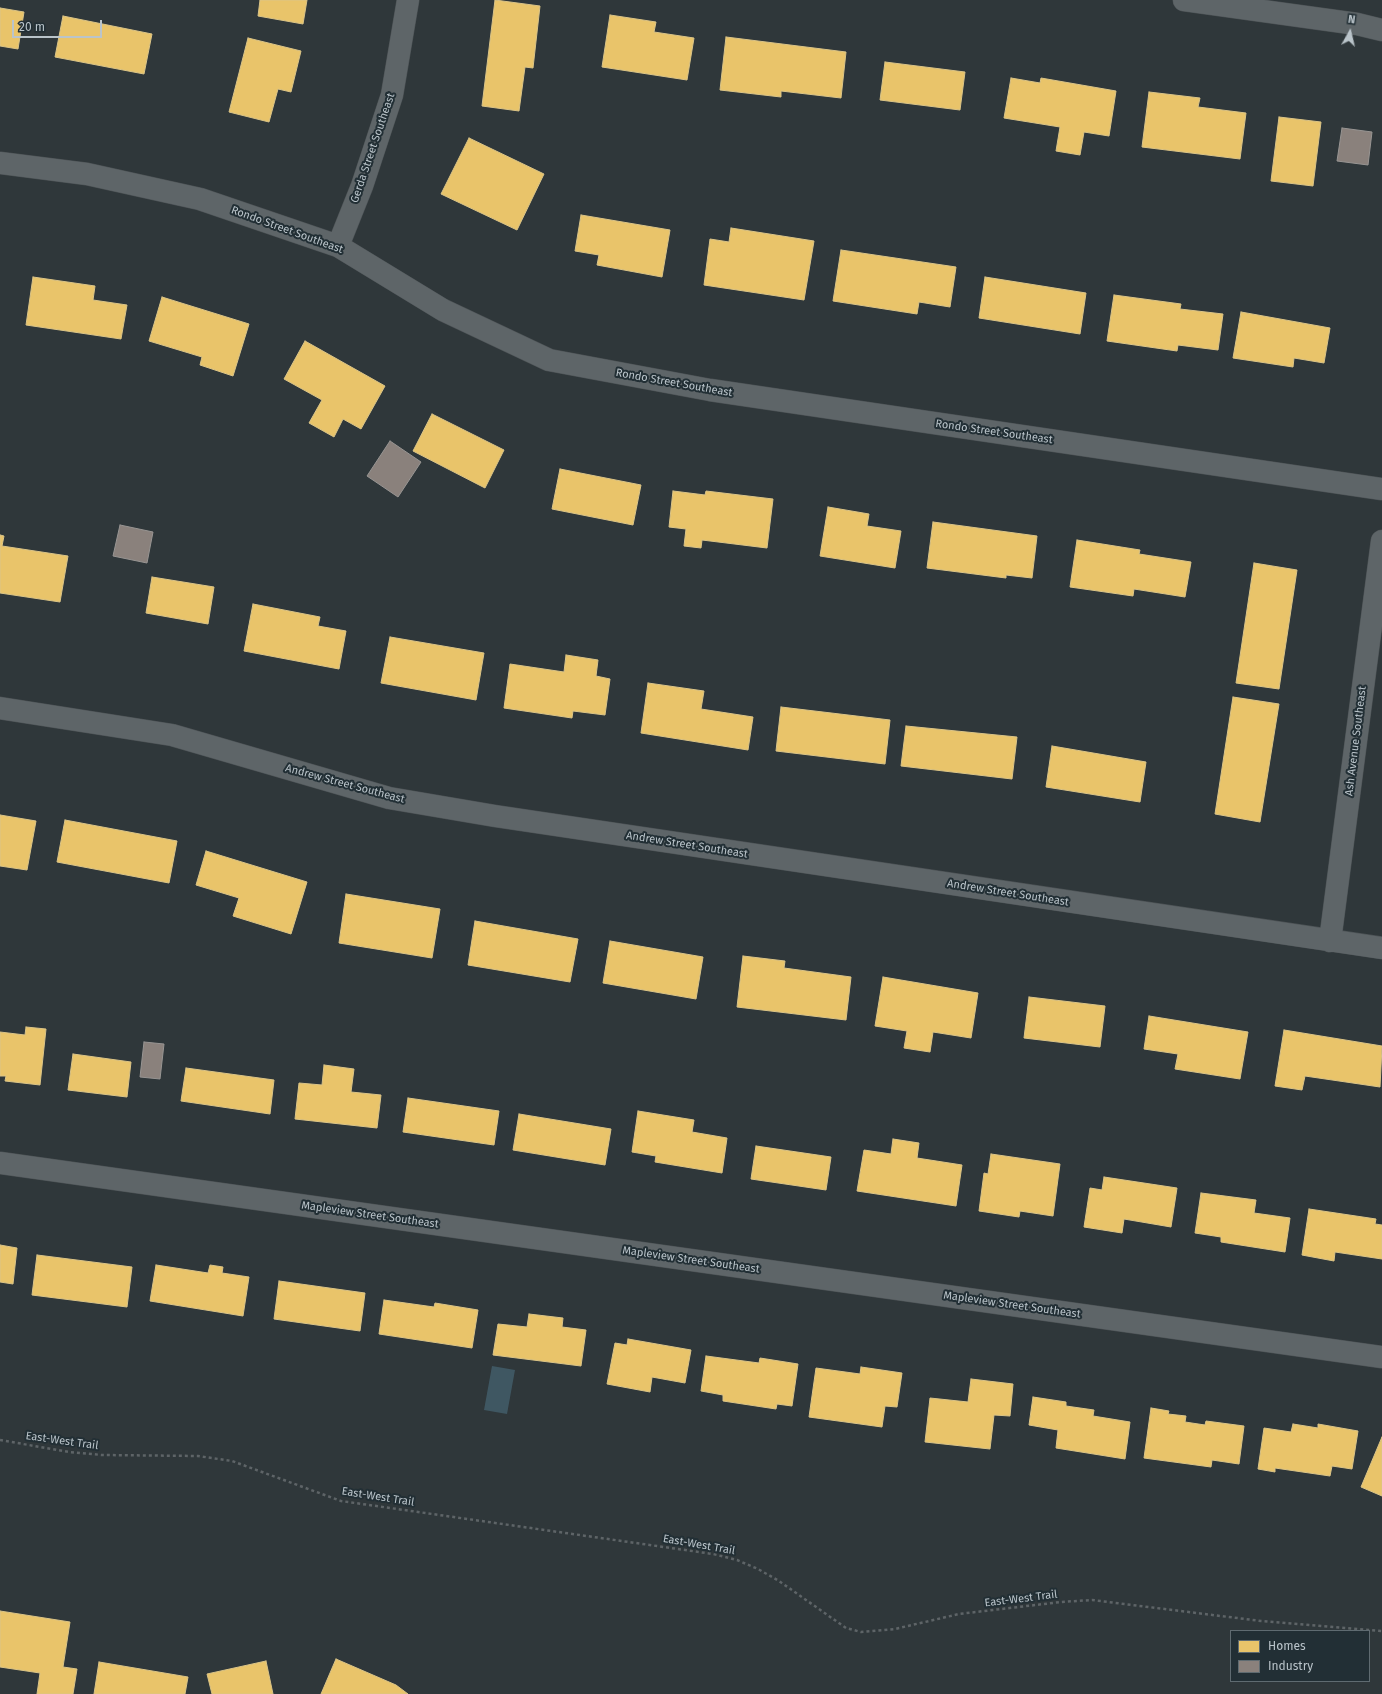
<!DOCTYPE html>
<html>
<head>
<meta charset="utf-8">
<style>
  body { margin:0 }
  #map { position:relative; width:1382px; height:1694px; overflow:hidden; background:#2f373a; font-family:"Fira Sans",sans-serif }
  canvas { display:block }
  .legend { position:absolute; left:1230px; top:1630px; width:140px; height:52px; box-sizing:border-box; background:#222f35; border:1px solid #5f6b71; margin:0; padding:5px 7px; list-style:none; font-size:12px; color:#bac4ca }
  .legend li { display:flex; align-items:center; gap:8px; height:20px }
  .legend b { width:20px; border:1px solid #5f6b71 }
  .north { position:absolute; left:1330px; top:12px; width:40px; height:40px; -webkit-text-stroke:3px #222f35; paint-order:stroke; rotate:8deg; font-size:11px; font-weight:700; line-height:16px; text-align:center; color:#bac4ca }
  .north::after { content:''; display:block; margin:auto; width:14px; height:18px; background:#bac4ca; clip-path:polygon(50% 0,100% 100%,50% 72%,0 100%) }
  .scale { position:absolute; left:12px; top:20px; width:90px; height:18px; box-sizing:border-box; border:2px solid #bac4ca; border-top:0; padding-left:5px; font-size:12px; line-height:14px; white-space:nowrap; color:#bac4ca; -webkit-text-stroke:3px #222f35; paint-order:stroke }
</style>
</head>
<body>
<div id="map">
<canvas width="1382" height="1694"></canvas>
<ul class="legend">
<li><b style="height:11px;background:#e9c46a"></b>Homes</li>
<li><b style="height:11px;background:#8a817c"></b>Industry</li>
</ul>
<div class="north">N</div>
<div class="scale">20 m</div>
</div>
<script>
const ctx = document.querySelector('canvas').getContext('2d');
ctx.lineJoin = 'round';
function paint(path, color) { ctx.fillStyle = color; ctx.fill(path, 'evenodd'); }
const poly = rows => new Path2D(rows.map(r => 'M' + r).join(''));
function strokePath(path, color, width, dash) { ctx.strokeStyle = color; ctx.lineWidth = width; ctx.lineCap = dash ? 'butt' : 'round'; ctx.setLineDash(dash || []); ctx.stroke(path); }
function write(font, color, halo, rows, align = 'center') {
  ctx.font = font + ' "Fira Sans",sans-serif'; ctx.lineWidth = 4; ctx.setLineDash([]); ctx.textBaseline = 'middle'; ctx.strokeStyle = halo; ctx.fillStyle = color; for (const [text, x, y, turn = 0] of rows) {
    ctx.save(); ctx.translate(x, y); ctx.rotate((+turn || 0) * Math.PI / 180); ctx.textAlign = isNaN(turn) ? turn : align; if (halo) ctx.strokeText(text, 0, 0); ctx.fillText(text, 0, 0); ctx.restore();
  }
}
paint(poly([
  [492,1366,515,1370,507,1414,484,1410]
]), '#3f5762');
const homes = poly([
  [260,0,307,0,303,24,258,16,260,0],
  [495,0,540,6,533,68,525,67,519,111,482,106,495,0],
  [0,8,24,12,18,49,0,46,0,8],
  [610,15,656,22,654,32,694,38,687,80,602,67,610,15],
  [63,16,152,34,144,74,55,57,63,16],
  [726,37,846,52,841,98,781,91,781,97,720,90,726,37],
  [248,38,301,51,291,92,278,89,269,122,229,112,248,38],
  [885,62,965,72,960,110,880,100,885,62],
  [1011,78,1040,83,1041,78,1116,91,1109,136,1084,132,1080,155,1056,151,1060,127,1004,118,1011,78],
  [1149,92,1200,98,1198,107,1246,113,1240,159,1142,147,1149,92],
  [1279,117,1321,122,1313,186,1271,181,1279,117],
  [469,138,544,174,517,230,441,194,469,138],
  [581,215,670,230,662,277,597,265,599,255,575,251,581,215],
  [731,228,814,241,804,300,704,285,710,239,729,242,731,228],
  [841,250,956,267,950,307,919,302,917,314,833,301,841,250],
  [33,277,95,286,93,300,127,305,121,339,26,325,33,277],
  [985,277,1086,293,1080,334,979,318,985,277],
  [1114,295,1181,304,1180,309,1223,314,1218,350,1178,345,1177,351,1107,341,1114,295],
  [162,297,249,324,233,376,200,365,202,357,149,341,162,297],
  [1241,312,1330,328,1324,363,1294,358,1293,367,1233,358,1241,312],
  [305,341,385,386,361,429,343,419,334,437,309,423,322,400,284,379,305,341],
  [432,414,504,450,485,488,413,451,432,414],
  [560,469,641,485,633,525,552,509,560,469],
  [673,491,705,495,706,491,773,499,767,548,702,540,701,548,684,546,686,529,669,527,673,491],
  [828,507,869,514,867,526,901,531,895,568,820,556,828,507],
  [933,522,1037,536,1032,578,1006,575,1006,578,927,568,933,522],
  [0,535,4,536,2,546,68,556,60,602,0,593,0,535],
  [1077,540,1140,550,1139,554,1191,562,1185,597,1134,589,1133,596,1070,587,1077,540],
  [1254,563,1297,570,1279,689,1236,683,1254,563],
  [152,577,214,587,208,624,146,613,152,577],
  [253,604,320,617,318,626,346,631,339,669,244,651,253,604],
  [390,637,484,653,476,700,381,683,390,637],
  [566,655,598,660,596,676,610,679,605,715,573,711,572,718,504,708,510,664,564,672,566,655],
  [648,683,704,691,701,709,753,717,748,750,641,733,648,683],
  [1233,697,1279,704,1260,822,1215,814,1233,697],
  [781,707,890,720,885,764,776,751,781,707],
  [906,726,1017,737,1012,779,901,766,906,726],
  [1052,746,1146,762,1140,802,1046,787,1052,746],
  [0,815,36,821,27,870,0,866,0,815],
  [65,820,177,841,169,883,57,862,65,820],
  [206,851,307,882,291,934,233,916,239,898,196,885,206,851],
  [346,894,440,909,432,958,339,943,346,894],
  [475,921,578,939,570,982,468,965,475,921],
  [610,941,703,957,696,999,603,983,610,941],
  [743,956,785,961,784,968,851,977,846,1020,737,1007,743,956],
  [883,977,978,993,971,1038,933,1032,930,1052,904,1048,907,1031,875,1026,883,977],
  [1029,997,1105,1006,1100,1047,1024,1038,1029,997],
  [1149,1016,1248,1032,1240,1079,1175,1069,1178,1054,1144,1049,1149,1016],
  [26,1027,46,1029,40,1085,5,1081,6,1076,0,1076,0,1032,25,1035,26,1027],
  [1284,1030,1382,1046,1380,1087,1305,1076,1302,1090,1275,1086,1284,1030],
  [73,1054,131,1062,127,1097,68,1090,73,1054],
  [324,1065,354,1069,351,1092,381,1095,377,1128,295,1119,299,1083,322,1085,324,1065],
  [186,1068,274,1080,270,1114,181,1101,186,1068],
  [408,1098,499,1111,494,1145,403,1132,408,1098],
  [638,1111,694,1120,692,1132,727,1138,722,1173,655,1162,656,1156,632,1152,638,1111],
  [519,1114,611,1129,605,1165,513,1150,519,1114],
  [893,1139,919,1143,917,1158,962,1165,956,1206,857,1191,864,1150,891,1154,893,1139],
  [756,1146,831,1157,826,1190,751,1179,756,1146],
  [991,1154,1060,1164,1053,1216,1020,1211,1019,1217,979,1211,984,1173,988,1174,991,1154],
  [1104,1177,1177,1188,1171,1227,1124,1219,1122,1233,1084,1227,1090,1188,1102,1190,1104,1177],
  [1201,1193,1256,1200,1254,1213,1290,1218,1285,1252,1221,1242,1221,1237,1195,1233,1201,1193],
  [1309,1209,1376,1219,1375,1224,1382,1225,1382,1259,1335,1252,1334,1261,1302,1255,1309,1209],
  [0,1245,17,1248,13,1284,0,1282,0,1245],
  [37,1255,132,1267,127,1307,32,1295,37,1255],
  [156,1265,208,1273,210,1265,223,1267,222,1273,249,1277,243,1316,150,1301,156,1265],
  [279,1281,365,1293,360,1331,274,1319,279,1281],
  [384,1300,434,1307,435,1303,478,1310,472,1348,379,1334,384,1300],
  [529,1314,563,1318,562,1327,586,1330,581,1366,493,1355,498,1324,527,1327,529,1314],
  [628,1339,691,1350,685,1383,652,1377,650,1392,607,1384,615,1343,627,1345,628,1339],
  [706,1356,759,1363,760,1358,798,1364,792,1406,777,1404,776,1409,723,1401,723,1395,701,1391,706,1356],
  [861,1367,902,1373,897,1407,885,1406,882,1427,809,1417,816,1368,860,1374,861,1367],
  [971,1379,1013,1384,1010,1416,994,1415,990,1449,925,1442,930,1398,968,1402,971,1379],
  [1033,1397,1066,1402,1066,1406,1094,1410,1093,1416,1130,1422,1125,1459,1056,1448,1058,1430,1029,1425,1033,1397],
  [1151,1408,1169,1411,1168,1414,1186,1416,1185,1422,1205,1425,1206,1421,1244,1426,1239,1464,1212,1460,1211,1467,1144,1458,1151,1408],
  [1293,1424,1318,1428,1318,1424,1358,1431,1352,1469,1332,1466,1330,1476,1275,1468,1275,1472,1258,1469,1264,1428,1291,1432,1293,1424],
  [1382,1437,1382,1496,1361,1487,1382,1437],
  [0,1611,70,1622,63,1667,77,1669,73,1694,37,1694,40,1673,0,1667,0,1611],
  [336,1659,396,1685,408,1694,321,1694,336,1659],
  [266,1661,273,1694,212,1694,207,1674,266,1661],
  [99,1662,188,1677,185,1694,94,1694,99,1662]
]);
paint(homes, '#e9c46a');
strokePath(homes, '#dbc487', 1);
const industry = poly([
  [1342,128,1372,132,1368,165,1337,161,1342,128],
  [390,441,421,462,398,497,367,476,390,441],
  [120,525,153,532,147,563,113,556,120,525],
  [144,1042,164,1044,160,1079,140,1077,144,1042]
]);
paint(industry, '#8a817c');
strokePath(industry, '#989593', 1);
const street = poly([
  [1184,0,1357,24,1382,30],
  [0,163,87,174,200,199,338,246,443,310,549,360,710,390,1382,489],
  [338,246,362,186,392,95,408,0],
  [0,708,172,735,389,798,495,816,1382,948],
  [1330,941,1382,541],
  [0,1163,1382,1357]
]);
strokePath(street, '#4c5255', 23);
strokePath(poly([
  [0,1440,69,1452,102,1455,198,1456,232,1461,341,1501,713,1554,737,1560,758,1569,779,1581,846,1628,861,1632,895,1629,959,1614,1061,1602,1092,1600,1261,1621,1382,1631]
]), '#5e6467', 2.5, [3, 3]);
strokePath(street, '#5e6568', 22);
write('11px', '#bac4ca', '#222f35', [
  ["Gerda Street Southeast",373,148,-71],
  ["Rondo Street Southeast",287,230,20],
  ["Rondo Street Southeast",674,383,10],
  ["Rondo Street Southeast",994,432,8],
  ["Ash Avenue Southeast",1356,741,-83],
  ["Andrew Street Southeast",345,784,15],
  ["Andrew Street Southeast",687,845,9],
  ["Andrew Street Southeast",1008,893,9],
  ["Mapleview Street Southeast",370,1215,8],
  ["Mapleview Street Southeast",691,1260,8],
  ["Mapleview Street Southeast",1012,1305,8],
  ["East-West Trail",62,1441,8],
  ["East-West Trail",378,1497,9],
  ["East-West Trail",699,1545,10],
  ["East-West Trail",1021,1599,-7]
]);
</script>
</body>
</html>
